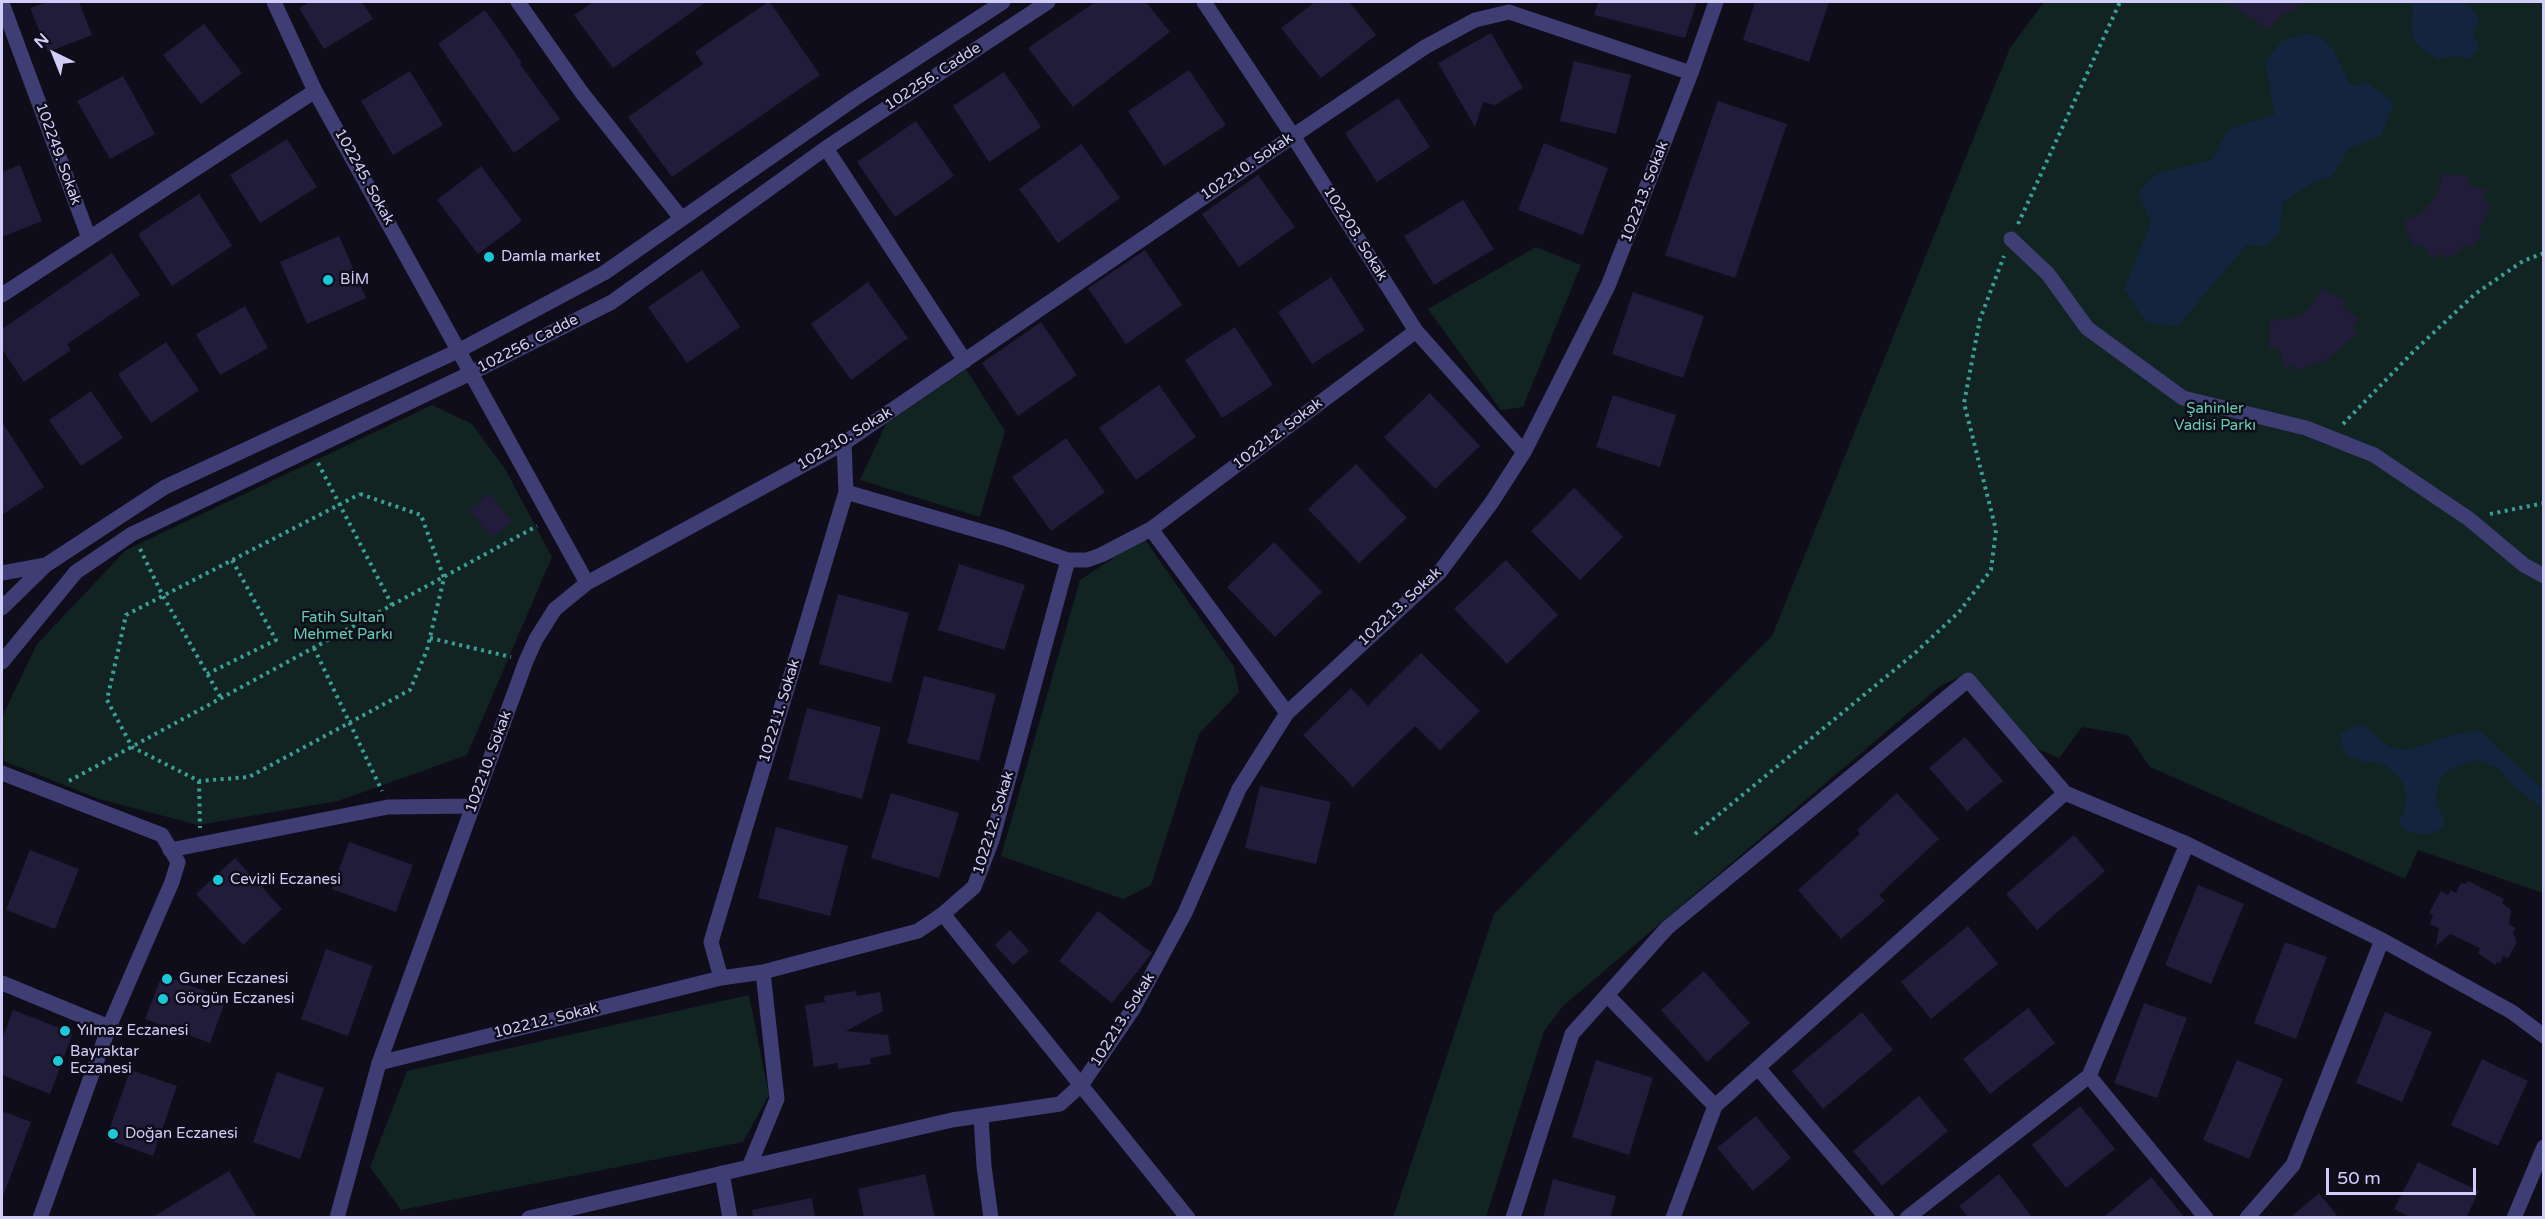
<!DOCTYPE html>
<html>
<head>
<meta charset="utf-8">
<style>
  body { margin:0 }
  #map { position:relative; width:2545px; height:1219px; overflow:hidden; background:#0f0d1a; font-family:"Varela Round",sans-serif }
  canvas { display:block }
  .frame { position:absolute; inset:0; border:3px solid #d1cdf9; pointer-events:none }
  .north { position:absolute; left:24px; top:24px; width:60px; height:60px; -webkit-text-stroke:4px #0f0d1a; paint-order:stroke; rotate:317deg; font-size:16px; font-weight:700; line-height:24px; text-align:center; color:#d1cdf9 }
  .north::after { content:''; display:block; margin:auto; width:21px; height:27px; background:#d1cdf9; clip-path:polygon(50% 0,100% 100%,50% 72%,0 100%) }
  .scale { position:absolute; left:2326px; top:1168px; width:150px; height:27px; box-sizing:border-box; border:3px solid #d1cdf9; border-top:0; padding-left:8px; font-size:18px; line-height:21px; white-space:nowrap; color:#d1cdf9; -webkit-text-stroke:4px #0f0d1a; paint-order:stroke }
</style>
</head>
<body>
<div id="map">
<canvas width="2545" height="1219"></canvas>
<div class="frame"></div>
<div class="north">N</div>
<div class="scale">50 m</div>
</div>
<script>
const ctx = document.querySelector('canvas').getContext('2d');
ctx.lineJoin = 'round';
function paint(path, color) { ctx.fillStyle = color; ctx.fill(path, 'evenodd'); }
const poly = rows => new Path2D(rows.map(r => 'M' + r).join(''));
function strokePath(path, color, width, dash) { ctx.strokeStyle = color; ctx.lineWidth = width; ctx.lineCap = dash ? 'butt' : 'round'; ctx.setLineDash(dash || []); ctx.stroke(path); }
function write(font, color, halo, rows, align = 'center') {
  ctx.font = font + ' "Varela Round",sans-serif'; ctx.lineWidth = 5; ctx.setLineDash([]); ctx.textBaseline = 'middle'; ctx.strokeStyle = halo; ctx.fillStyle = color; for (const [text, x, y, turn = 0] of rows) {
    ctx.save(); ctx.translate(x, y); ctx.rotate((+turn || 0) * Math.PI / 180); ctx.textAlign = isNaN(turn) ? turn : align; if (halo) ctx.strokeText(text, 0, 0); ctx.fillText(text, 0, 0); ctx.restore();
  }
}
paint(poly([
  [2044,2,2543,2,2543,893,2418,850,2405,879,2150,767,2128,735,2082,727,2059,758,2035,748,1967,673,1940,686,1563,1006,1544,1031,1486,1217,1393,1218,1494,914,1772,636,2010,48],
  [1536,247,1581,265,1523,407,1501,410,1428,309],
  [966,369,1005,431,980,517,860,480,886,424],
  [432,405,472,424,505,469,552,557,467,755,338,801,198,825,99,799,4,761,2,717,37,644,126,550],
  [1144,538,1234,667,1239,692,1199,734,1151,885,1123,899,1001,856,1080,580],
  [749,995,769,1095,743,1142,401,1210,370,1167,407,1071]
]), '#112422');
paint(poly([
  [2413,2,2456,2,2469,5,2479,20,2473,32,2478,46,2476,52,2468,59,2454,55,2438,60,2425,52,2416,43,2412,34],
  [2304,34,2320,36,2333,49,2351,86,2367,83,2394,103,2381,135,2348,149,2333,175,2308,185,2282,203,2280,230,2266,247,2246,245,2178,326,2147,323,2124,289,2151,223,2138,192,2159,173,2212,160,2228,130,2275,114,2265,61,2283,40],
  [2357,725,2365,727,2390,748,2409,750,2456,734,2480,731,2543,790,2543,809,2516,788,2498,768,2477,760,2454,767,2443,775,2437,786,2436,802,2445,822,2442,828,2431,834,2415,833,2404,829,2399,822,2404,812,2406,794,2402,781,2385,765,2358,760,2346,754,2342,746,2340,734]
]), '#13253e');
paint(poly([
  [48,2,79,2,92,35,48,52,30,8],
  [310,2,362,2,373,19,324,49,299,8],
  [593,2,706,2,613,68,574,15],
  [768,2,770,2,820,75,672,177,628,117,703,64,695,52],
  [1095,2,1146,2,1170,32,1073,107,1028,48],
  [1315,2,1349,2,1376,35,1321,78,1281,28],
  [1598,2,1697,2,1685,38,1594,15],
  [1755,2,1829,2,1809,62,1743,40],
  [2227,2,2306,2,2280,17,2268,30],
  [485,10,522,63,520,64,560,119,514,153,438,44],
  [204,24,242,73,201,104,163,55],
  [1491,33,1523,88,1495,105,1483,102,1475,127,1438,63],
  [1574,61,1631,75,1616,134,1560,121],
  [1189,70,1226,125,1164,166,1128,111],
  [410,71,443,125,393,155,361,101],
  [1004,72,1041,127,989,162,953,106],
  [123,76,155,134,110,159,77,101],
  [1398,98,1430,147,1377,182,1345,133],
  [1718,101,1787,124,1735,278,1665,255],
  [916,121,954,176,895,217,857,162],
  [287,139,317,187,260,223,230,175],
  [1544,143,1608,168,1583,235,1518,210],
  [1081,144,1120,198,1058,243,1019,189],
  [20,165,42,221,2,237,2,172],
  [481,166,522,221,478,254,437,200],
  [2442,174,2469,176,2467,185,2487,190,2483,200,2491,205,2479,230,2483,234,2470,248,2466,245,2447,260,2441,253,2431,259,2423,245,2413,247,2403,220,2419,215,2430,204,2439,191],
  [1258,175,1295,227,1239,267,1202,214],
  [199,194,232,246,172,286,138,234],
  [1463,200,1494,249,1434,285,1404,236],
  [339,236,366,298,307,324,280,262],
  [1145,250,1182,305,1126,344,1088,288],
  [112,253,140,295,67,344,71,350,24,382,2,349,2,329],
  [702,270,740,327,687,363,648,307],
  [1331,277,1365,330,1312,364,1278,312],
  [868,282,908,338,851,380,811,324],
  [2322,289,2346,300,2342,306,2359,319,2352,326,2359,333,2323,363,2321,361,2295,371,2293,365,2284,368,2279,347,2269,349,2270,321,2296,317,2307,311],
  [1633,292,1704,316,1683,378,1612,354],
  [245,306,268,348,220,375,196,334],
  [1041,322,1077,375,1018,416,982,363],
  [1235,327,1273,385,1222,418,1185,360],
  [166,342,199,390,151,423,118,374],
  [1159,385,1196,437,1136,480,1099,428],
  [91,391,123,438,81,466,49,420],
  [1430,393,1480,446,1435,489,1384,437],
  [1613,395,1676,415,1660,467,1596,447],
  [2,422,44,487,2,515],
  [1066,438,1105,492,1051,531,1012,477],
  [1356,464,1407,518,1359,563,1308,509],
  [1574,488,1623,537,1580,580,1531,531],
  [490,493,512,522,492,538,469,510],
  [1274,542,1322,592,1275,637,1227,587],
  [1506,560,1558,615,1507,664,1454,609],
  [959,564,1025,585,1004,650,938,630],
  [838,594,909,613,891,683,819,664],
  [1421,653,1480,711,1440,750,1415,726,1353,787,1303,735,1351,688,1368,706],
  [924,676,996,694,979,761,907,743],
  [807,708,881,727,862,799,788,779],
  [1965,737,2003,781,1967,811,1929,768],
  [1260,786,1331,802,1316,864,1245,848],
  [891,793,959,813,939,878,871,858],
  [1897,793,1939,839,1879,895,1885,901,1841,939,1798,890,1860,834,1857,830],
  [776,827,848,846,830,916,758,898],
  [2074,835,2105,871,2037,930,2006,894],
  [349,842,413,865,396,912,332,889],
  [30,850,79,869,55,929,6,910],
  [235,858,282,909,243,945,196,894],
  [2468,881,2504,899,2502,903,2511,910,2509,924,2516,928,2513,933,2517,942,2508,958,2503,956,2500,963,2497,962,2495,965,2478,953,2480,948,2450,934,2436,946,2439,928,2430,924,2433,915,2429,913,2441,891,2448,895,2451,890,2456,893,2461,883,2466,884],
  [2198,885,2244,904,2211,984,2165,965],
  [1098,911,1152,953,1112,1003,1059,961],
  [1968,926,1998,964,1931,1019,1901,982],
  [1010,930,1029,951,1013,965,995,945],
  [2285,942,2327,957,2296,1039,2254,1023],
  [326,949,373,966,348,1036,301,1019],
  [1704,971,1750,1023,1707,1062,1661,1010],
  [162,975,226,999,210,1043,145,1019],
  [856,991,857,996,880,992,883,1011,846,1031,888,1035,891,1054,870,1058,871,1064,838,1069,838,1063,814,1067,805,1005,825,1002,824,996],
  [2144,1003,2187,1018,2157,1098,2114,1083],
  [2028,1008,2055,1043,1990,1094,1963,1059],
  [13,1010,73,1033,50,1094,2,1075,2,1039],
  [1862,1012,1893,1050,1823,1109,1792,1071],
  [2385,1012,2432,1032,2402,1102,2356,1083],
  [2482,1059,2528,1081,2498,1146,2451,1125],
  [1596,1060,1653,1078,1629,1155,1572,1137],
  [2237,1060,2283,1079,2249,1159,2203,1140],
  [130,1070,177,1086,153,1156,106,1139],
  [277,1072,324,1088,300,1159,253,1142],
  [1919,1096,1948,1131,1882,1186,1853,1151],
  [2080,1106,2115,1149,2066,1188,2032,1145],
  [2,1111,31,1122,3,1196,2,1196],
  [1756,1116,1791,1158,1753,1191,1717,1148],
  [2418,1162,2479,1191,2466,1218,2412,1218,2394,1209],
  [229,1171,257,1218,151,1218],
  [925,1174,935,1218,864,1218,858,1189],
  [1999,1174,2033,1218,1969,1218,1959,1206],
  [2151,1177,2185,1218,2103,1218],
  [1553,1179,1616,1196,1610,1218,1543,1218],
  [2319,1193,2339,1218,2290,1218],
  [812,1198,815,1218,753,1218,752,1210]
]), '#211c39');
strokePath(poly([
  [2018,224,2120,2],
  [2343,424,2414,351,2475,294,2523,261,2544,253],
  [318,463,392,605],
  [360,494,421,515,444,578,427,650,410,690,249,777,199,781,132,747,107,700,126,615,360,494],
  [2490,514,2544,503],
  [140,549,163,596,221,698],
  [430,638,511,657],
  [314,648,382,791],
  [207,674,276,640,232,560],
  [69,781,537,526],
  [199,781,200,828],
  [1695,834,1915,653,1959,612,1991,570,1996,530,1964,403,1980,319,2004,256]
]), '#3b9f96', 4, [3, 4.5]);
strokePath(poly([
  [274,2,315,91,587,583],
  [518,2,582,93,681,218],
  [1204,2,1293,136,1416,331,1524,452],
  [2,3,89,238],
  [826,148,965,361],
  [2011,239,2048,274,2087,328,2183,398,2306,428,2374,455,2469,519,2524,565,2544,576],
  [2,295,315,91],
  [846,492,1004,538,1068,560],
  [1151,529,1287,713],
  [2,573,46,565],
  [2,608,46,565,165,487,460,350,604,273,854,99,1003,2],
  [2,662,76,572,132,534,473,372,612,302,826,148,1048,2],
  [2,773,162,835,178,862,172,882,109,1027,40,1218],
  [170,850,388,807,472,806],
  [943,914,1188,1218],
  [721,978,711,942,846,492,844,443],
  [2,983,109,1027],
  [1607,995,1715,1106],
  [379,1063,721,978,763,972,918,931,943,914,974,887,992,840,1068,560,1087,560,1101,555,1151,529,1416,331],
  [1759,1069,1887,1218],
  [2089,1076,2206,1218],
  [981,1117,984,1166,991,1218],
  [749,1167,777,1099,763,972],
  [722,1173,730,1218],
  [337,1218,379,1063,526,661,536,639,555,609,587,583,844,443,1293,136,1425,47,1475,20,1509,12,1691,73],
  [529,1218,952,1120,1060,1104,1082,1084,1133,1009,1185,913,1239,789,1287,713,1439,573,1492,502,1524,452,1608,286,1691,73,1716,2],
  [1513,1218,1572,1034,1667,928,1968,680,2065,793],
  [1673,1218,1715,1106,2065,793,2187,844,2382,940,2512,1012,2544,1036],
  [1907,1218,2089,1076,2187,844],
  [2247,1218,2293,1165,2382,940],
  [2514,1218,2544,1147]
]), '#3e3e74', 15);
for (const [x, y, r, color] of [
  [489,257,6,"#1bc8d6"],
  [328,280,6,"#1bc8d6"],
  [218,880,6,"#1bc8d6"],
  [167,979,6,"#1bc8d6"],
  [163,999,6,"#1bc8d6"],
  [65,1031,6,"#1bc8d6"],
  [58,1061,6,"#1bc8d6"],
  [113,1134,6,"#1bc8d6"]
]) { const dot = new Path2D(); dot.arc(x, y, r, 0, 2 * Math.PI); ctx.fillStyle = color; ctx.fill(dot); strokePath(dot, '#0f0d1a', 2); }
write('15px', '#d1cdf9', '#0f0d1a', [
  ["102256. Cadde",933,77,-33],
  ["102249. Sokak",58,154,70],
  ["102210. Sokak",1247,167,-34],
  ["102245. Sokak",364,177,61],
  ["102213. Sokak",1645,192,-69],
  ["102203. Sokak",1355,234,58],
  ["102256. Cadde",528,344,-27],
  ["102212. Sokak",1278,434,-37],
  ["102210. Sokak",845,439,-31],
  ["102213. Sokak",1400,607,-43],
  ["102211. Sokak",780,711,-73],
  ["102210. Sokak",489,762,-70],
  ["102212. Sokak",994,823,-73],
  ["102213. Sokak",1123,1020,-58],
  ["102212. Sokak",546,1021,-14]
]);
write('15px', '#d1cdf9', '#0f0d1a', [
  ["Damla market",501,257],
  ["BİM",340,280],
  ["Cevizli Eczanesi",230,880],
  ["Guner Eczanesi",179,979],
  ["Görgün Eczanesi",175,999],
  ["Yılmaz Eczanesi",77,1031],
  ["Bayraktar",70,1052],
  ["Eczanesi",70,1069],
  ["Doğan Eczanesi",125,1134]
], 'left');
write('15px', '#63ceb1', '#0f0d1a', [
  ["Şahinler",2215,409],
  ["Vadisi Parkı",2215,426],
  ["Fatih Sultan",343,618],
  ["Mehmet Parkı",343,635]
]);
</script>
</body>
</html>
